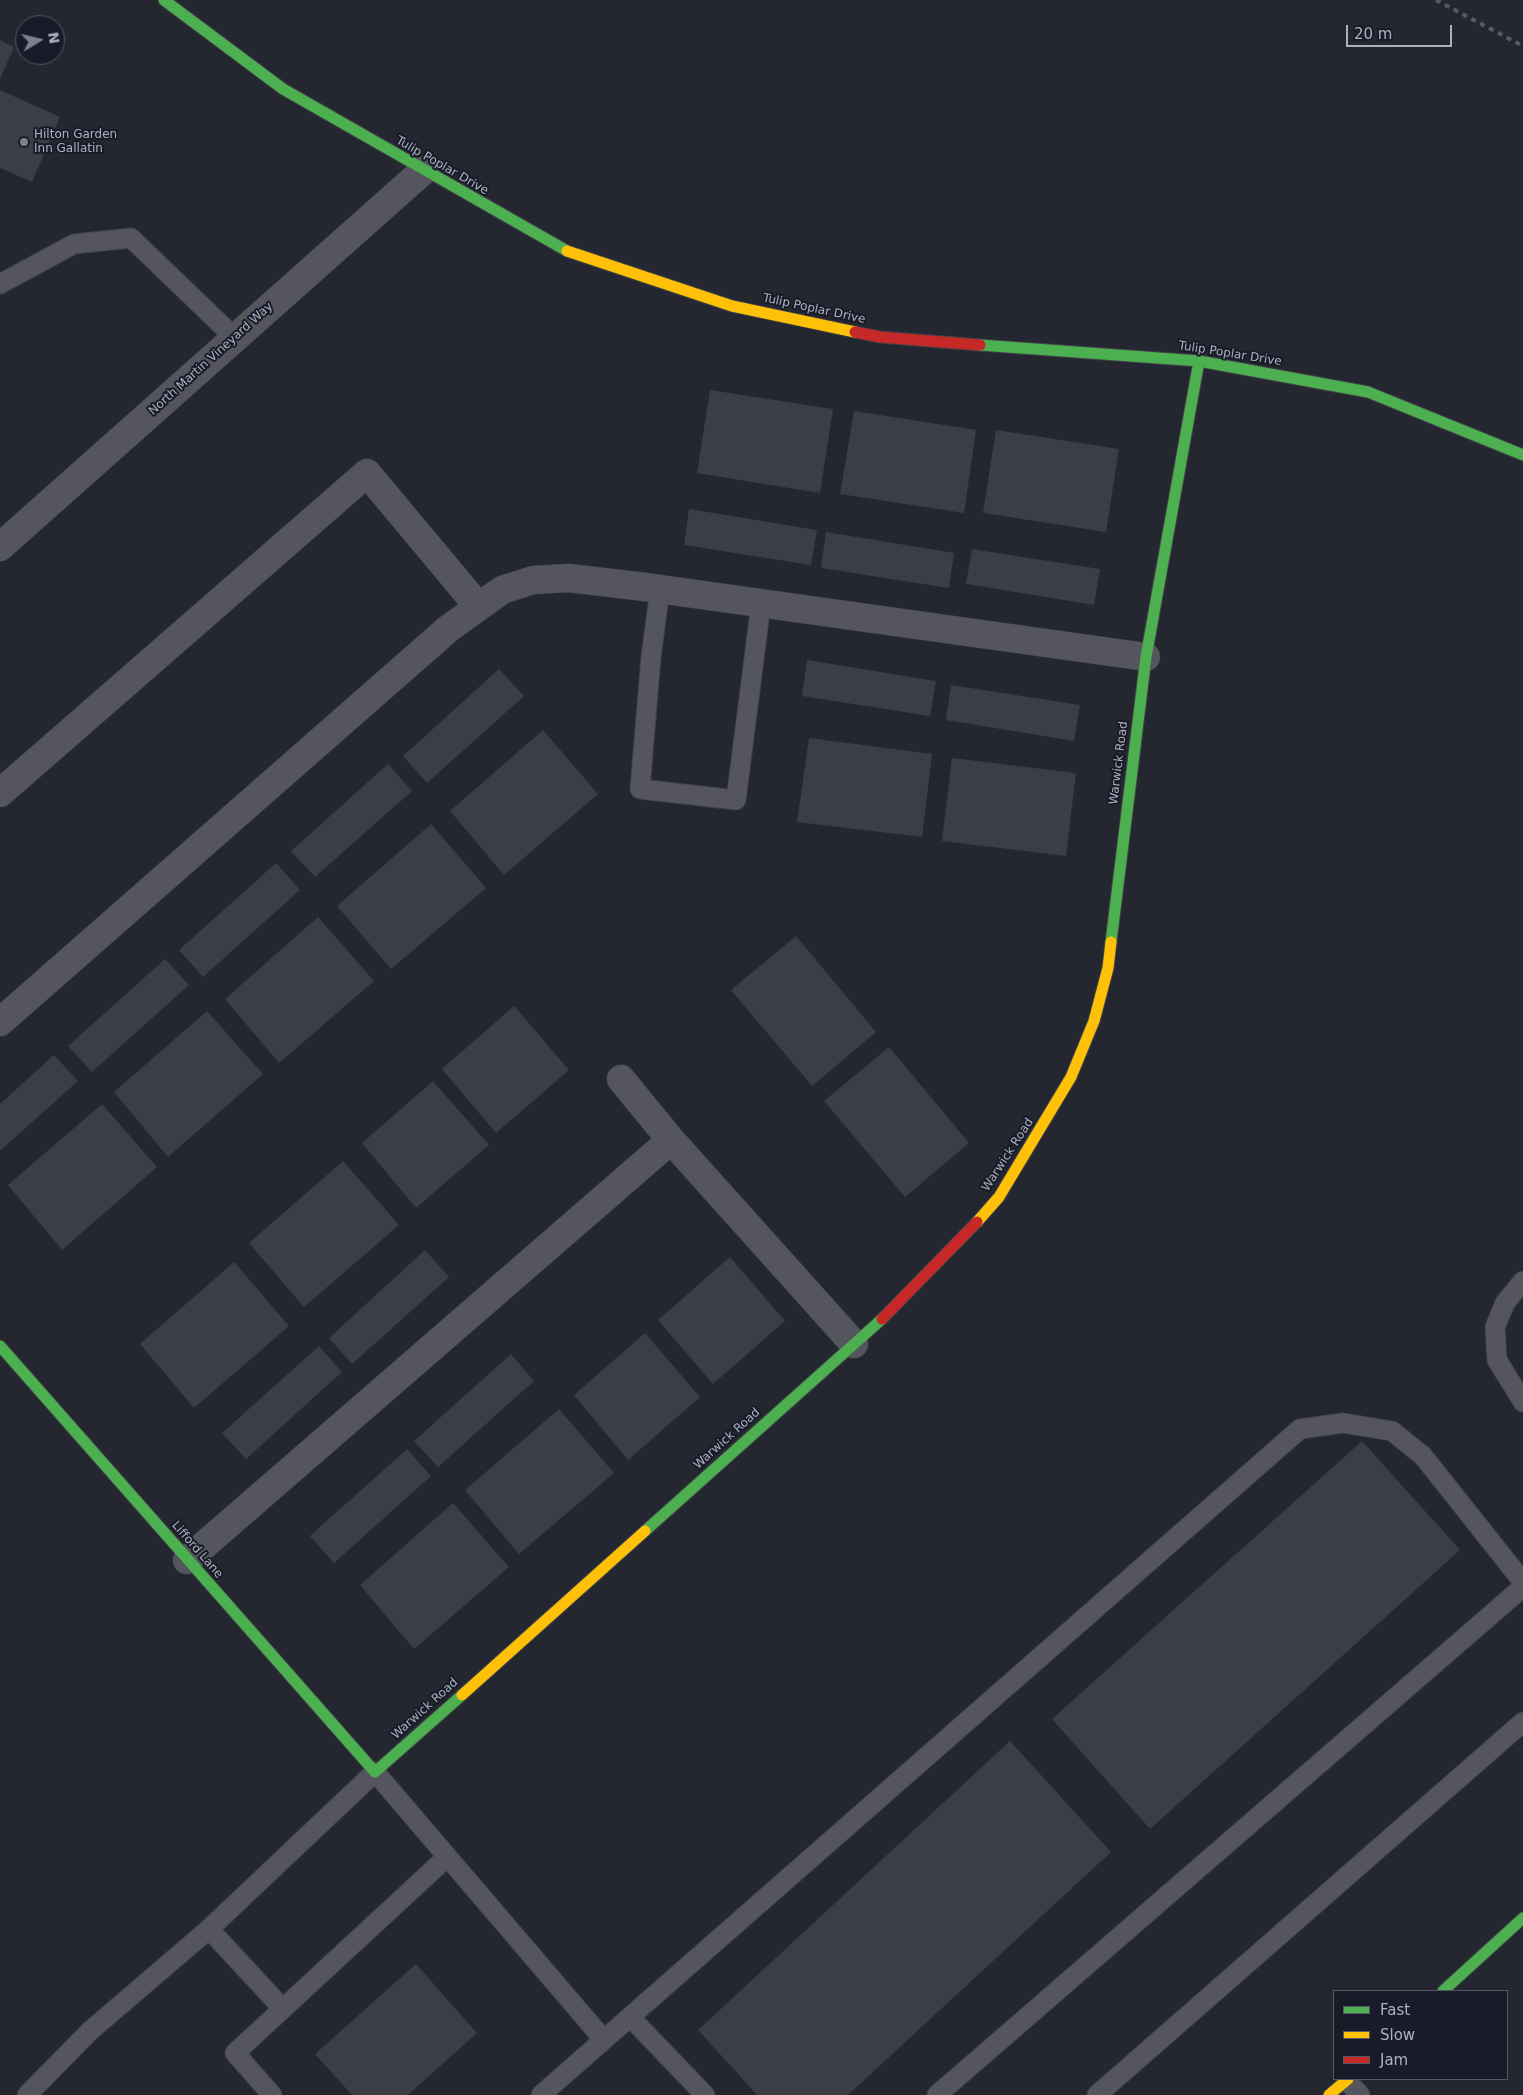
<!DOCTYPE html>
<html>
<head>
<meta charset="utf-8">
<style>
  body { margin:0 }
  #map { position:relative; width:1523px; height:2095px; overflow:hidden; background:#24272f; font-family:"DejaVu Sans",sans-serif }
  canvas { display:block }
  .legend { position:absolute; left:1333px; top:1990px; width:175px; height:90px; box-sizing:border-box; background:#191c28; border:1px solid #545765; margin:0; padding:6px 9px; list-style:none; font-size:15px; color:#adb0c1 }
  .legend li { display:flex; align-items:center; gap:10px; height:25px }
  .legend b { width:25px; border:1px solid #545765 }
  .north { position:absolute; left:15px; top:15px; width:50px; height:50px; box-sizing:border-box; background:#191c28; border:1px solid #545765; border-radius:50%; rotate:81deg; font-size:14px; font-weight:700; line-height:20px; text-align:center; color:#adb0c1 }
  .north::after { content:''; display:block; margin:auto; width:18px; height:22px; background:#7d808e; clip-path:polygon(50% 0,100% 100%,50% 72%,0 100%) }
  .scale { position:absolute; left:1346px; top:25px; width:106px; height:22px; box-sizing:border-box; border:2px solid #adb0c1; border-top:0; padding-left:6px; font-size:15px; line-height:18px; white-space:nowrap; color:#adb0c1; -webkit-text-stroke:4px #191c28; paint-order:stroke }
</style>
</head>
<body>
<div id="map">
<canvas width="1523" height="2095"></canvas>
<ul class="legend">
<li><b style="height:6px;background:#4caf50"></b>Fast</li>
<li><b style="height:6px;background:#ffc107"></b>Slow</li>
<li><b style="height:6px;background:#c62828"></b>Jam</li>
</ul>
<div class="north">N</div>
<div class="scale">20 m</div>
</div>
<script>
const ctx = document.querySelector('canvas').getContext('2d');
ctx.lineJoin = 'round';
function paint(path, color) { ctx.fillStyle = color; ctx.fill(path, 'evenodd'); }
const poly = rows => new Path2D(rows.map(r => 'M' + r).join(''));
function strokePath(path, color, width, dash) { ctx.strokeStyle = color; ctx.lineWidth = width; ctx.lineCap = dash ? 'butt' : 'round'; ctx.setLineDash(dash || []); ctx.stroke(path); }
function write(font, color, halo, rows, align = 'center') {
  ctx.font = font + ' "DejaVu Sans",sans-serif'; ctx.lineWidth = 4; ctx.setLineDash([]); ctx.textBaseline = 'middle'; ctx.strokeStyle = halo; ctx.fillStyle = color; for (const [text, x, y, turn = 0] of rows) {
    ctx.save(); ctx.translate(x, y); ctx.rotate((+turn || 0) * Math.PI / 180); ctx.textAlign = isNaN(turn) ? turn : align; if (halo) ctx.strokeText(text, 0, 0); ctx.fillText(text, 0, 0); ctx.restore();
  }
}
paint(poly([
  [0,40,14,47,0,79],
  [0,90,60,117,32,182,0,168],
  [710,390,833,409,820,493,697,473],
  [854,411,976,430,964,513,840,494],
  [996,430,1119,449,1106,532,983,513],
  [689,509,817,530,811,565,684,545],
  [826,532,954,553,949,588,821,568],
  [972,549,1100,569,1094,605,966,584],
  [807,660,936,681,930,716,802,696],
  [499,669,524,696,427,783,403,756],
  [951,685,1080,705,1074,741,946,720],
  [543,730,598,794,504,875,450,811],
  [809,738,932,754,922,837,797,822],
  [952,758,1076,773,1066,856,942,841],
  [388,764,412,791,315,877,291,851],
  [431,824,486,888,391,969,337,906],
  [276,863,300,890,203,977,179,950],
  [318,917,374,981,279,1063,225,999],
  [796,936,876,1032,812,1086,731,990],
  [165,959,189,985,92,1072,68,1046],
  [514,1006,569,1070,496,1133,442,1069],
  [207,1011,263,1074,168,1157,114,1092],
  [889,1047,969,1143,905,1197,824,1101],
  [54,1055,78,1081,0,1151,0,1104],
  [433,1081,489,1145,416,1208,362,1143],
  [102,1104,157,1167,62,1250,8,1185],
  [343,1161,399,1225,304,1307,249,1243],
  [425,1250,449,1277,352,1364,329,1338],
  [730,1257,785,1321,713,1384,658,1320],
  [234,1262,289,1326,194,1408,140,1344],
  [645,1333,700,1397,628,1460,574,1395],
  [319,1346,342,1372,246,1459,222,1433],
  [511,1354,534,1381,438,1467,414,1441],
  [559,1409,614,1473,519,1554,465,1490],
  [1362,1441,1460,1550,1150,1829,1052,1719],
  [407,1449,431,1476,334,1563,310,1536],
  [453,1503,509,1567,414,1649,360,1585],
  [1010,1741,1111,1852,848,2095,757,2095,698,2030],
  [416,1964,477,2033,408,2095,352,2095,315,2054]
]), '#3c3e46');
const lane = poly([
  [0,284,74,244,131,238,235,338],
  [660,589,651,657,640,789,736,800,761,604],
  [1523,1281,1505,1303,1495,1327,1497,1360,1523,1402],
  [209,1929,283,2009],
  [630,2017,705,2095],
  [1346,2080,1360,2095],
  [27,2095,90,2031,209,1929,375,1772,604,2040],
  [272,2095,235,2053,447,1857],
  [541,2095,1300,1429,1343,1423,1392,1431,1423,1456,1523,1582],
  [937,2095,1523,1587],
  [1097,2095,1523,1722]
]);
const street = poly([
  [0,547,423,171],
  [0,793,367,473,478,606],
  [0,1022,448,629,502,590,533,580,569,578,645,587,1146,657],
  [621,1079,671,1140],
  [187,1560,671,1140,854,1344]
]);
const fast = poly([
  [164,0,283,89,567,251],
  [980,345,1199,361,1368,392,1523,455],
  [1111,942,1146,657,1199,361],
  [0,1346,375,1772,462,1695],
  [645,1531,882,1319],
  [1443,1991,1523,1918]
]);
const slow = poly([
  [567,251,732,306,855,332],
  [977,1222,999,1197,1071,1077,1094,1021,1108,968,1111,942],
  [462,1695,645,1531],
  [1329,2095,1348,2079]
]);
const jam = poly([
  [855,332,880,337,980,345],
  [882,1319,977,1222]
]);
strokePath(lane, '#404248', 21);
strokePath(street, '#404248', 29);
strokePath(fast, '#404248', 13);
strokePath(slow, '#404248', 13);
strokePath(jam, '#404248', 13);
strokePath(lane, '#54555d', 19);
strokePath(street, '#54555d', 28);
strokePath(fast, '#4caf50', 11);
strokePath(slow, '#ffc107', 11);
strokePath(jam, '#c62828', 11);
strokePath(poly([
  [1436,0,1523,46]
]), '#575a61', 4, [5, 5]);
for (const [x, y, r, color] of [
  [24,142,5,"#7d808e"]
]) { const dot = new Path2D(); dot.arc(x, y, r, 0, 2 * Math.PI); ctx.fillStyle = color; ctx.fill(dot); strokePath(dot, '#191c28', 2); }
write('12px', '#adb0c1', '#191c28', [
  ["Hilton Garden",34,135],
  ["Inn Gallatin",34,149]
], 'left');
write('12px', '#adb0c1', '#191c28', [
  ["Tulip Poplar Drive",442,166,30],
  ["Tulip Poplar Drive",814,309,12],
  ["Tulip Poplar Drive",1230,354,9],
  ["North Martin Vineyard Way",211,359,-42],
  ["Warwick Road",1119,763,-83],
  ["Warwick Road",1008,1155,-57],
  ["Warwick Road",727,1439,-42],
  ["Lifford Lane",197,1550,49],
  ["Warwick Road",425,1709,-42]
]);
</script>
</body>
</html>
